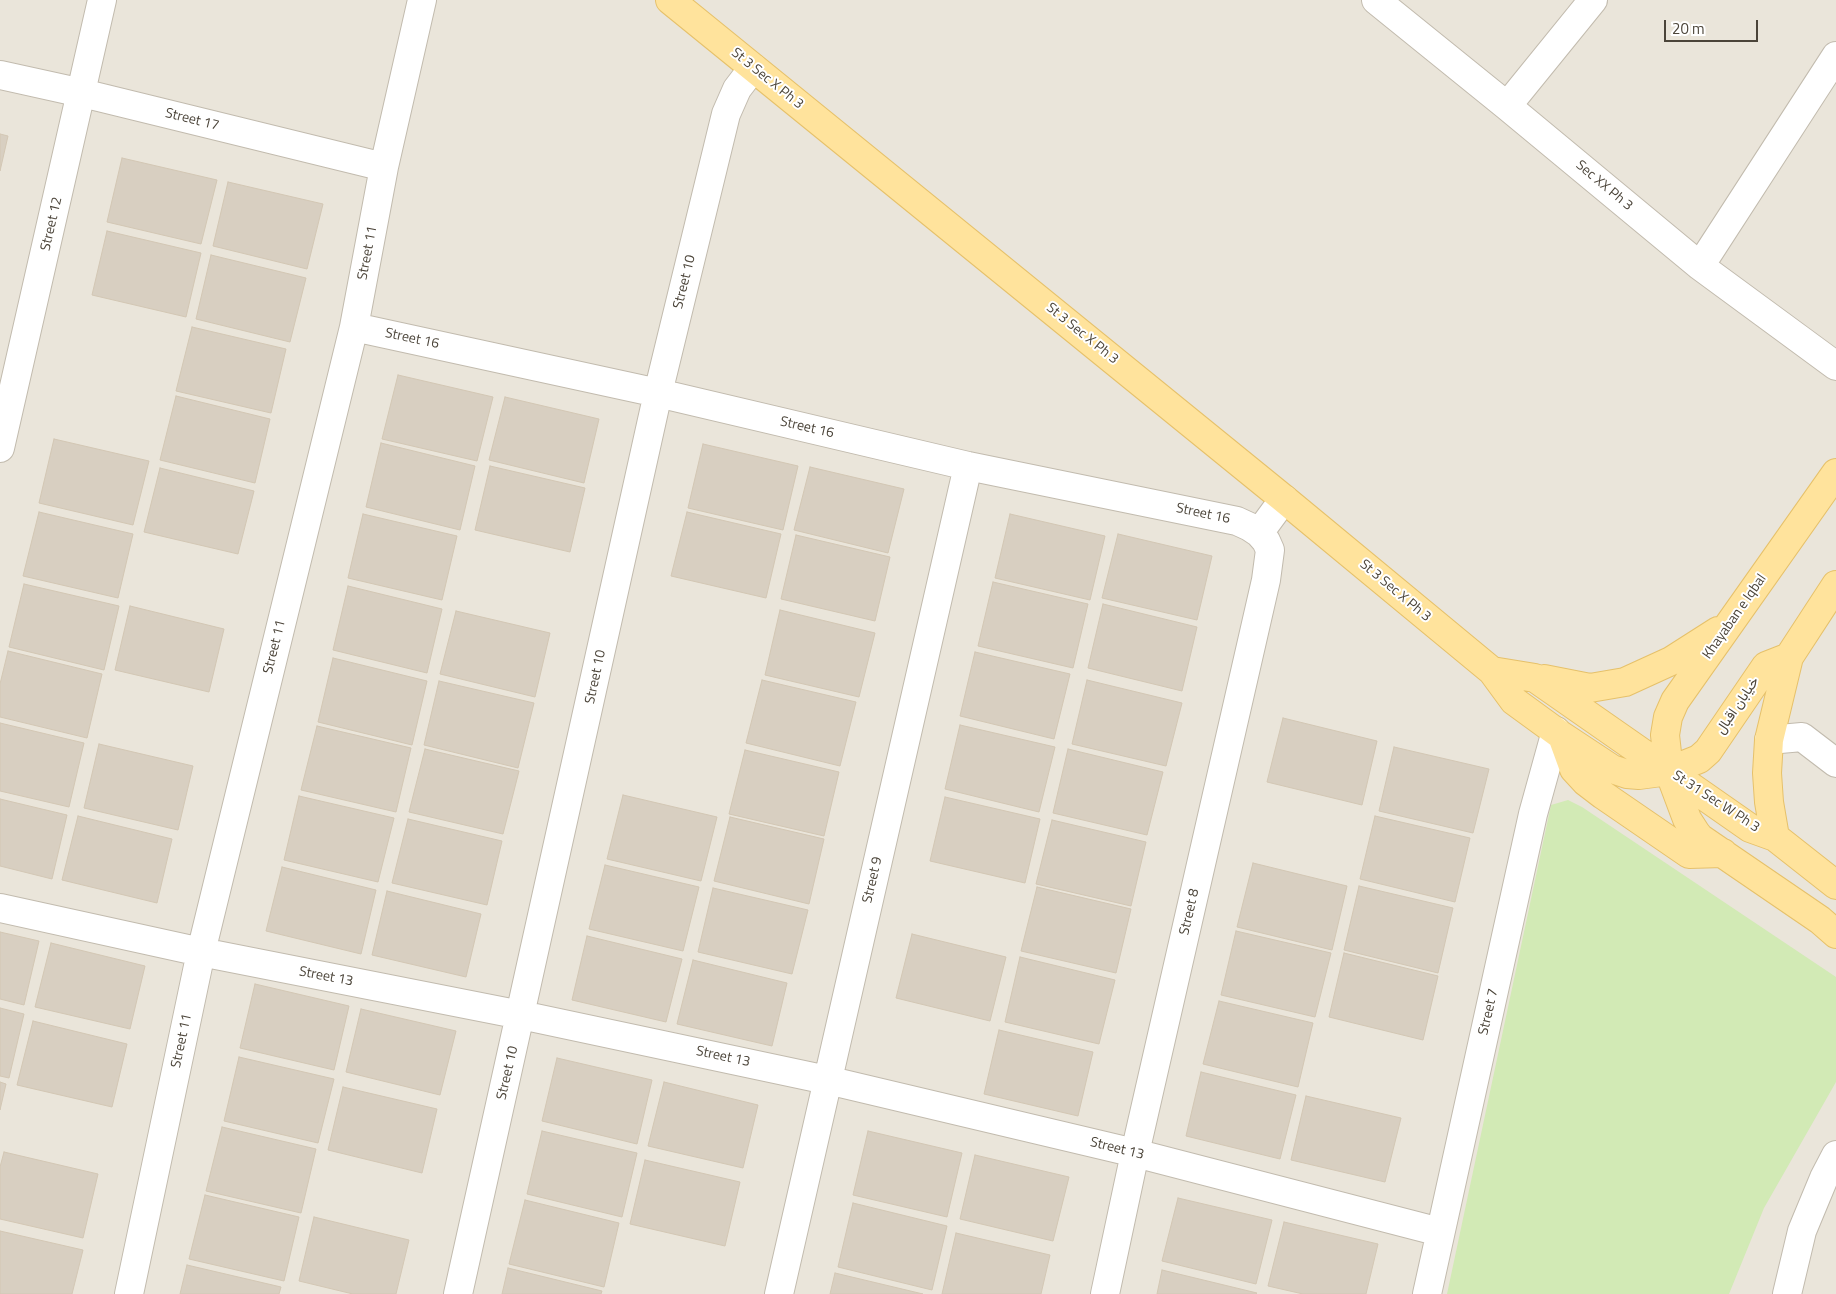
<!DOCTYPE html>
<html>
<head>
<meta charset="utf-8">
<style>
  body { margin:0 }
  #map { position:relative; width:1836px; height:1294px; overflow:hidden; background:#f6f3ec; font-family:"Titillium Web",sans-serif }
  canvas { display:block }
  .scale { position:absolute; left:1664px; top:20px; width:94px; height:22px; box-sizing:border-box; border:2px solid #4b4439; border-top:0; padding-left:6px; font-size:15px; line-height:18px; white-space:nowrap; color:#4b4439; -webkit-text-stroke:4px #fff; paint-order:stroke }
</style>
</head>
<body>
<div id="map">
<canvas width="1836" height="1294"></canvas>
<div class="scale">20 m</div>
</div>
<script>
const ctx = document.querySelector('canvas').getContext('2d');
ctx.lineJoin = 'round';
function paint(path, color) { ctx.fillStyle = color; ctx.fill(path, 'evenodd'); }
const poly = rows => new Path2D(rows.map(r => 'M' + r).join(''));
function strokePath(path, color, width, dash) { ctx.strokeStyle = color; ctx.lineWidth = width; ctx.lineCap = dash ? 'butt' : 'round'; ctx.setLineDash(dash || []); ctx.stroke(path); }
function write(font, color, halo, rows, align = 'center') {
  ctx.font = font + ' "Titillium Web",Vazirmatn,sans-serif'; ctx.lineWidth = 4; ctx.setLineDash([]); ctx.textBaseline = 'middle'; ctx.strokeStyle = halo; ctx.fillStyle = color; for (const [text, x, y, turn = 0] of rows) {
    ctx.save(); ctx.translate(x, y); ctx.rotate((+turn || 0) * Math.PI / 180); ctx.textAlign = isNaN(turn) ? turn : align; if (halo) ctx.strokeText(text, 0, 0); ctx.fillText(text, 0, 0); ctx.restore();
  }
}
paint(poly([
  [0,0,1836,0,1836,1294,0,1294]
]), '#eae5da');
paint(poly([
  [1568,800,1582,807,1836,977,1836,1082,1764,1208,1729,1294,1447,1294,1551,805]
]), '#d2eab5');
const building = poly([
  [0,134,8,136,0,171,0,134],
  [122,158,217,180,201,244,107,222,122,158],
  [228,182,323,204,307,269,213,246,228,182],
  [107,231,201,253,186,317,92,295,107,231],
  [211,255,306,278,290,342,196,319,211,255],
  [192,327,286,349,271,413,176,391,192,327],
  [398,375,493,397,477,461,382,439,398,375],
  [176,396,270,419,255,483,160,460,176,396],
  [505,397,599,419,584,483,489,460,505,397],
  [54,439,149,461,133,525,39,503,54,439],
  [381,443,475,466,460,530,366,507,381,443],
  [703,444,798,466,783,530,688,508,703,444],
  [490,466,585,488,570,552,475,530,490,466],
  [810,467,904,489,888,553,794,530,810,467],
  [160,468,254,491,238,554,144,532,160,468],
  [39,512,133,534,118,598,23,576,39,512],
  [687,512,781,534,766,598,671,576,687,512],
  [363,514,457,536,442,600,348,578,363,514],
  [1010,514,1105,536,1090,600,995,578,1010,514],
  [1118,534,1212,556,1197,620,1102,598,1118,534],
  [796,535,890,557,875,621,781,599,796,535],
  [993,582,1088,604,1073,668,978,646,993,582],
  [24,584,119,606,104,670,9,647,24,584],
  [348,586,442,609,427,673,333,650,348,586],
  [1103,604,1197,627,1182,691,1088,668,1103,604],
  [130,606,224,629,209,692,115,670,130,606],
  [780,610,875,633,859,697,765,675,780,610],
  [456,611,550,633,535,697,440,674,456,611],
  [8,651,102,674,87,738,0,717,0,684,8,651],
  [975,652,1070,674,1054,739,960,716,975,652],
  [333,658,427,681,412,745,318,722,333,658],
  [762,680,856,702,840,766,746,743,762,680],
  [1087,680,1182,703,1166,766,1072,744,1087,680],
  [439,681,534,703,518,768,424,745,439,681],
  [1283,718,1377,741,1362,805,1267,782,1283,718],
  [0,723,84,743,69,807,0,791,0,723],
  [960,725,1055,747,1039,812,945,789,960,725],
  [317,726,411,748,396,812,301,790,317,726],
  [99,744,193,766,178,830,84,808,99,744],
  [1394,747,1489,769,1473,833,1379,811,1394,747],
  [425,749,519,771,503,834,409,812,425,749],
  [1068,749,1163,772,1147,835,1053,813,1068,749],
  [745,750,839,772,824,836,729,814,745,750],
  [623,795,717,817,701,881,607,859,623,795],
  [299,796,394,818,378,882,284,860,299,796],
  [945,797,1040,819,1025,883,930,861,945,797],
  [0,799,67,815,52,879,0,866,0,799],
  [78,816,172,839,157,903,62,880,78,816],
  [1375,816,1470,838,1455,902,1360,879,1375,816],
  [730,817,824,839,809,904,714,881,730,817],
  [408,819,502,841,487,905,392,883,408,819],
  [1052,820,1146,842,1131,906,1036,884,1052,820],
  [1253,863,1347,886,1332,950,1237,927,1253,863],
  [605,865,699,887,683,951,589,929,605,865],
  [282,867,376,890,361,954,266,931,282,867],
  [1359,886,1453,908,1438,973,1344,950,1359,886],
  [1037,887,1131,909,1116,973,1021,951,1037,887],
  [713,888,808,910,792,974,698,952,713,888],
  [387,891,481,914,466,977,372,955,387,891],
  [1236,931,1331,953,1315,1017,1221,995,1236,931],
  [0,932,39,941,24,1005,0,999,0,932],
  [912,934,1006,957,990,1021,896,998,912,934],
  [587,936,682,959,666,1022,572,1000,587,936],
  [51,943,145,966,130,1029,35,1007,51,943],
  [1344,953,1438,976,1423,1040,1329,1017,1344,953],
  [1020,957,1115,980,1099,1044,1005,1022,1020,957],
  [693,960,787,983,772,1046,677,1024,693,960],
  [255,984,349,1006,334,1070,240,1048,255,984],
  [1219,1001,1313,1023,1298,1087,1203,1064,1219,1001],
  [0,1008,24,1014,9,1078,0,1076,0,1008],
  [361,1009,456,1031,440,1095,346,1072,361,1009],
  [33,1021,127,1044,112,1107,17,1085,33,1021],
  [999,1030,1093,1052,1078,1116,984,1094,999,1030],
  [239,1057,334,1079,318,1143,224,1121,239,1057],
  [557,1058,652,1080,637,1144,542,1121,557,1058],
  [1201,1072,1296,1095,1280,1159,1186,1136,1201,1072],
  [0,1082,6,1084,0,1110,0,1082],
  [664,1082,758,1105,743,1168,648,1146,664,1082],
  [343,1087,437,1109,422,1173,328,1150,343,1087],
  [1306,1096,1401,1118,1385,1182,1291,1160,1306,1096],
  [222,1127,316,1149,301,1213,206,1191,222,1127],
  [542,1131,637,1153,622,1217,527,1194,542,1131],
  [868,1131,962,1153,947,1217,853,1195,868,1131],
  [4,1152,98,1174,83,1238,0,1219,0,1167,4,1152],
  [975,1155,1069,1177,1053,1241,960,1219,975,1155],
  [645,1160,740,1182,725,1246,630,1224,645,1160],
  [205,1195,299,1217,284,1281,189,1259,205,1195],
  [1178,1198,1272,1220,1256,1284,1162,1261,1178,1198],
  [525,1200,619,1223,604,1287,509,1264,525,1200],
  [853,1203,947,1226,932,1290,838,1267,853,1203],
  [314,1217,409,1240,396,1294,353,1294,299,1281,314,1217],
  [1284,1222,1378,1244,1366,1294,1303,1294,1268,1286,1284,1222],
  [0,1231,83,1250,72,1294,0,1294,0,1231],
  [956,1233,1050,1255,1041,1294,942,1294,956,1233],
  [187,1265,281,1287,279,1294,180,1294,187,1265],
  [508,1268,602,1291,601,1294,502,1294,508,1268],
  [1162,1270,1257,1293,1256,1294,1157,1294,1162,1270],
  [835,1273,923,1294,830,1294,835,1273]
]);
paint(building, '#d8cfc1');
strokePath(building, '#d3c7b4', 1);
const minor = poly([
  [1376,0,1507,106,1700,266,1836,366],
  [0,75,82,93,384,167],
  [1507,106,1593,0],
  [1700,266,1836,56],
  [354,327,658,393,968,466,1237,521,1250,527,1259,533,1266,541,1270,550,1266,580,1135,1153,1105,1294],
  [0,448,102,0],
  [1259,533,1284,499],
  [1769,740,1802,737,1836,763],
  [0,908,201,952,521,1015,827,1080,1135,1153,1440,1232],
  [129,1294,201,952,354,327,384,167,422,0],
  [458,1294,658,393,726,114,737,89,753,68],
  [779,1294,968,466],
  [1427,1294,1533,814,1556,731],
  [1787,1294,1802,1231,1824,1178,1836,1155]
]);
const major = poly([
  [670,0,1284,499,1492,671,1514,701,1562,736,1612,769,1627,774,1639,775,1669,771,1699,759,1708,751,1766,666,1789,657,1836,585],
  [1836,473,1687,684,1675,701,1668,717,1665,735,1669,771,1687,819,1696,833,1700,838,1820,920,1836,934],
  [1492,671,1535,678,1750,828,1775,837,1836,885],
  [1544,679,1590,688,1625,682,1671,661,1718,631],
  [1562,736,1574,769,1586,782,1603,795,1689,854,1723,853],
  [1775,837,1769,802,1767,773,1769,740,1789,657]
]);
strokePath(minor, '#c2bbae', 30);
strokePath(major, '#e6c16a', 30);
strokePath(minor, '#fff', 28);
strokePath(major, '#ffe39c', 28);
write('14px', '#4b4439', '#fff', [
  ["St 3 Sec X Ph 3",767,79,39],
  ["Street 17",192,120,14],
  ["Sec XX Ph 3",1604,186,40],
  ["Street 12",52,224,-77],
  ["Street 11",368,253,-79],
  ["Street 10",685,282,-76],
  ["St 3 Sec X Ph 3",1082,334,39],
  ["Street 16",412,339,12],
  ["Street 16",807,428,13],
  ["Street 16",1203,514,12],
  ["St 3 Sec X Ph 3",1395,591,40],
  ["Khayaban e Iqbal",1735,617,-55],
  ["Street 11",275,647,-76],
  ["Street 10",596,677,-78],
  ["خیابان اقبال",1738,706,-56],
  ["St 31 Sec W Ph 3",1716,802,33],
  ["Street 9",873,880,-77],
  ["Street 8",1190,912,-77],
  ["Street 13",326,977,11],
  ["Street 7",1489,1012,-77],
  ["Street 11",182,1041,-78],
  ["Street 13",723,1057,12],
  ["Street 10",508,1073,-77],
  ["Street 13",1117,1149,14]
]);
</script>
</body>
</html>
